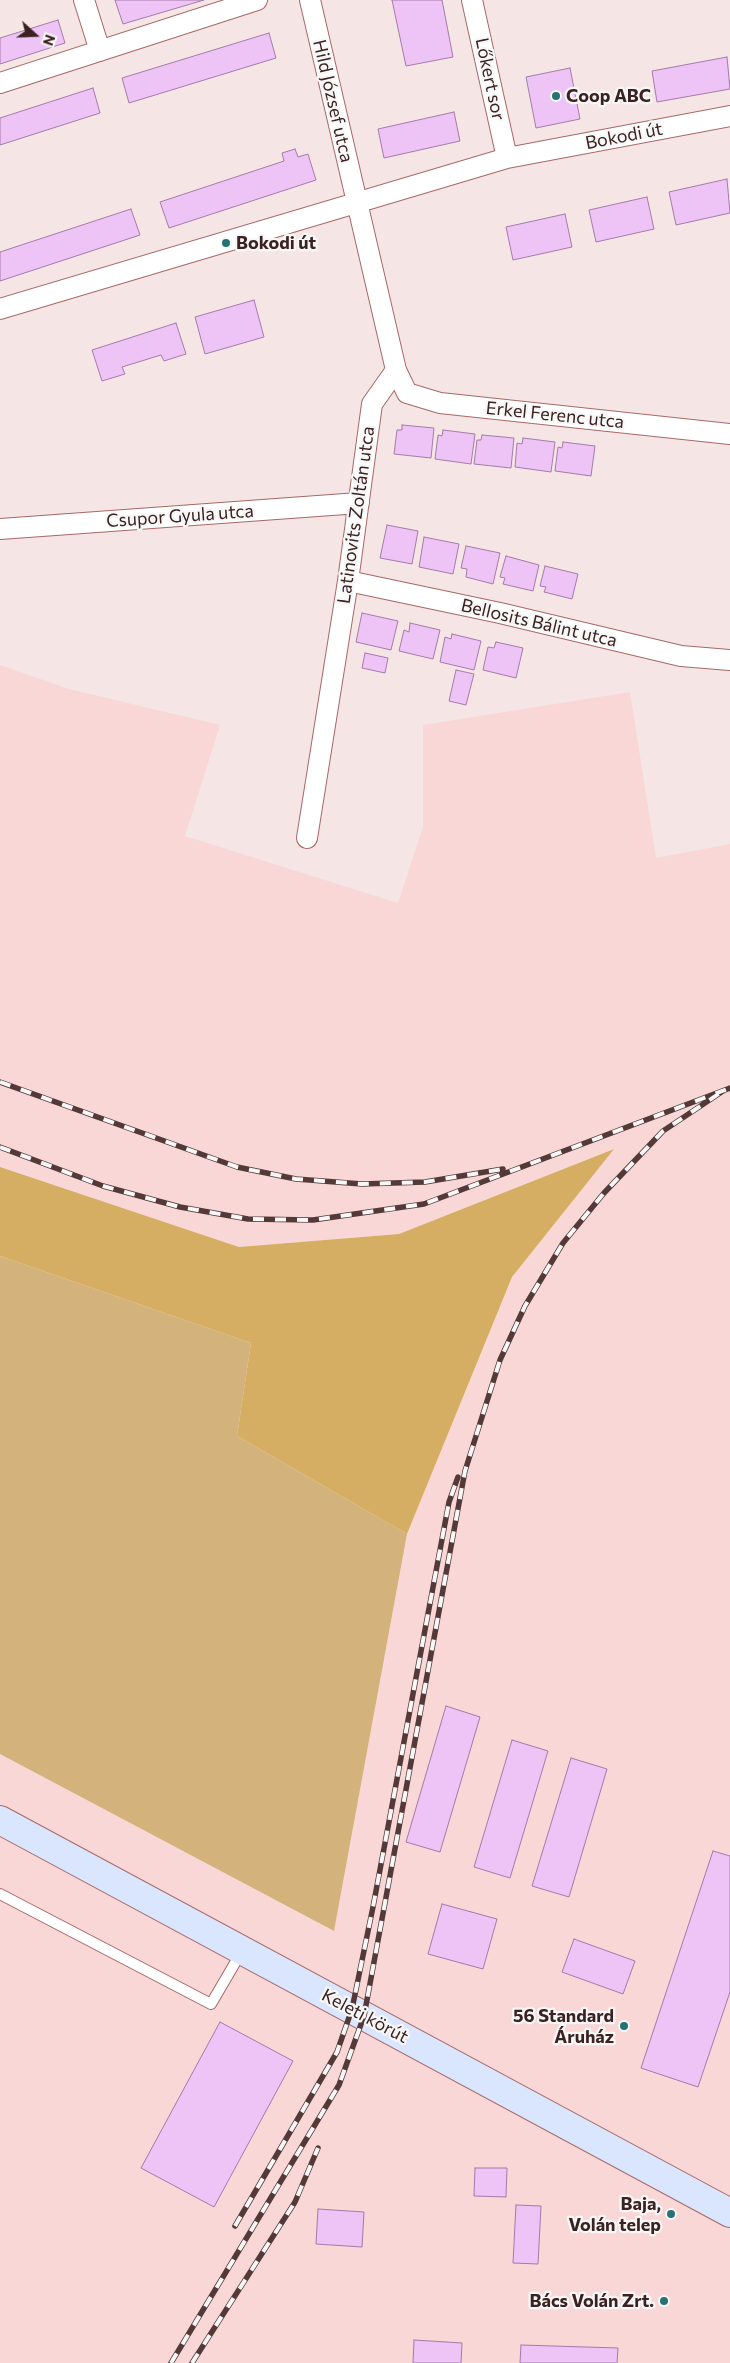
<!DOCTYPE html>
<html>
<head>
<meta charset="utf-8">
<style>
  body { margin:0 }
  #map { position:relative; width:730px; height:2363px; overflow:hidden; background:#f5e6e5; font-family:Commissioner,sans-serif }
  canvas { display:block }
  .north { position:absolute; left:10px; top:10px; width:50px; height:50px; -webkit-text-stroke:4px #f7f7f7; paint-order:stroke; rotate:110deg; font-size:14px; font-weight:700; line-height:20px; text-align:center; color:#3b2120 }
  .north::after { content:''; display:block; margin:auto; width:18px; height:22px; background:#3b2120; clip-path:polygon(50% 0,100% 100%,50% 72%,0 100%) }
</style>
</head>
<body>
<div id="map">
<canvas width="730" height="2363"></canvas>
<div class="north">N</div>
</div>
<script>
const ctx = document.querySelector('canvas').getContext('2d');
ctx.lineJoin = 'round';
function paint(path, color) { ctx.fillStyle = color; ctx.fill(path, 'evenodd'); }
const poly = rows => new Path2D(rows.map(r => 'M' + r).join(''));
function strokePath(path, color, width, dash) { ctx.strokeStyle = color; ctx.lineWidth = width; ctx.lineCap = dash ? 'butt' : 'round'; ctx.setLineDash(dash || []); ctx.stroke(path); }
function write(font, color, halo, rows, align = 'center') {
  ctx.font = font + ' Commissioner,sans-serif'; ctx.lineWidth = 4.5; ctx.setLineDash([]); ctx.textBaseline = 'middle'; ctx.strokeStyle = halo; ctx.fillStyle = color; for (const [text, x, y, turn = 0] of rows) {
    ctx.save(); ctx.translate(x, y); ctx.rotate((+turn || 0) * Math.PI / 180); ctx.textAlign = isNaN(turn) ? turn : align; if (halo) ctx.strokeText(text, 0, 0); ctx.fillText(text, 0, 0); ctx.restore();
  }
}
paint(poly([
  [0,665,69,689,220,725,185,836,398,903,423,827,423,725,630,692,656,858,730,844,730,2363,0,2363,0,1754,334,1931,407,1534,512,1277,613,1149,399,1234,239,1247,0,1167]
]), '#f8d7d6');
paint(poly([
  [0,1256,251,1343,237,1436,407,1534,334,1931,0,1754]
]), '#d3b37b');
paint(poly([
  [614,1149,512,1277,407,1534,237,1436,251,1343,0,1256,0,1167,239,1247,399,1234]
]), '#d6ae63');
const building = poly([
  [115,0,204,0,123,24,115,0],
  [392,0,442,0,453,57,406,66,392,0],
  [58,20,65,43,0,64,0,38,58,20],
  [269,33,276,58,129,103,122,78,269,33],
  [727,57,730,89,657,102,652,71,727,57],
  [570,68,580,119,536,128,526,77,570,68],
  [93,88,100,113,0,145,0,118,93,88],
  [454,112,460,141,384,158,378,129,454,112],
  [295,149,298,157,308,154,316,180,169,228,160,202,284,161,282,153,295,149],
  [727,179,730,213,676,225,669,192,727,179],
  [647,197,654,229,596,242,589,210,647,197],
  [131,209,140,235,0,281,0,252,131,209],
  [565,214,572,247,513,260,506,227,565,214],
  [254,300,264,337,205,354,195,317,254,300],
  [176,323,186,354,164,361,161,355,122,367,125,374,102,381,92,350,176,323],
  [402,425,434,428,431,458,394,454,397,430,402,430,402,425],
  [443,430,475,434,471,464,435,459,438,435,442,436,443,430],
  [482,435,514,438,511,468,474,464,477,440,481,440,482,435],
  [523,438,555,442,551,472,515,467,517,443,522,444,523,438],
  [563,442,595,446,591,476,555,471,558,447,562,448,563,442],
  [387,525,418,531,412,564,380,558,387,525],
  [424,537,459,544,453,574,419,567,424,537],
  [466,546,500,553,493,584,466,577,467,569,461,568,466,546],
  [506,556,539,565,533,591,503,584,505,578,500,577,506,556],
  [545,566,578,574,572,599,544,592,546,587,540,586,545,566],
  [362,613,398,621,391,650,356,642,362,613],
  [410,623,440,630,433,659,399,651,404,630,409,632,410,623],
  [452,634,481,641,474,670,440,662,445,637,451,639,452,634],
  [496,642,523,648,516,678,483,670,488,647,494,648,496,642],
  [365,653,388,658,385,673,362,668,365,653],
  [456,670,474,674,466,705,449,701,456,670],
  [446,1706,480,1717,440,1852,406,1842,446,1706],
  [512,1740,548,1751,510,1878,474,1867,512,1740],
  [571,1758,607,1769,569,1897,532,1886,571,1758],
  [713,1851,730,1856,730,1992,698,2087,641,2068,713,1851],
  [442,1904,497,1919,483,1969,428,1954,442,1904],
  [574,1939,635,1961,623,1994,562,1972,574,1939],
  [220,2022,293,2061,214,2207,141,2168,220,2022],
  [475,2168,507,2168,506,2197,474,2196,475,2168],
  [516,2205,541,2206,538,2264,513,2263,516,2205],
  [318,2209,364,2212,362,2247,316,2244,318,2209],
  [414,2340,462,2343,461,2363,413,2363,414,2340],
  [521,2345,618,2348,617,2363,520,2363,521,2345]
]);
paint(building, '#eec3f5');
strokePath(building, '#a37baa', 1);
const lane = poly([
  [0,1894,211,2004,242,1951]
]);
const street = poly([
  [84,0,100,51],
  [472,0,507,158],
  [0,83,257,0],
  [0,309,507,158,730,116],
  [396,370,407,393,440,403,730,434],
  [0,529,359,503],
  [348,581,500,613,681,656,730,660],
  [307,838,348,581,372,404,396,370,310,0]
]);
const secondary = poly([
  [0,1820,730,2213]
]);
strokePath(lane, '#a76866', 12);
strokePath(street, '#a76866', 22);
strokePath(secondary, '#a76866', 30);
strokePath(lane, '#fff', 10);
strokePath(street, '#fff', 20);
strokePath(secondary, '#d9e6fe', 28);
const rail = poly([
  [0,1082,237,1167,296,1179,362,1184,425,1182,503,1169],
  [0,1147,103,1186,180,1207,248,1219,313,1220,424,1204,730,1088],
  [235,2226,337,2052,352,2009,373,1907,449,1502,458,1477],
  [171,2363,339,2085,364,2016,465,1471,500,1360,525,1306,563,1243,604,1193,663,1131,723,1091],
  [192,2363,295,2202,318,2148]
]);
strokePath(rail, '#533a39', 5.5);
strokePath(rail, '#f7f7f7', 4, [11]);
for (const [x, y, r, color] of [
  [556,96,5,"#267176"],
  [226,243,5,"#267176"],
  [624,2026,5,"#267176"],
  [671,2214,5,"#267176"],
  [664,2301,5,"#267176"]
]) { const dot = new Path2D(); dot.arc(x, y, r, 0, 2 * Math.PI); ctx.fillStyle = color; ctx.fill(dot); strokePath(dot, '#f7f7f7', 2); }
write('18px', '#3b2120', '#f7f7f7', [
  ["Lőkert sor",490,79,78],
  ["Hild József utca",333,101,77],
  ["Bokodi út",624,136,-11],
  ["Erkel Ferenc utca",555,415,6],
  ["Latinovits Zoltán utca",356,515,-82],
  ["Csupor Gyula utca",180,516,-4],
  ["Bellosits Bálint utca",539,623,13],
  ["Keleti körút",365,2016,28]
]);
write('bold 18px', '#3b2120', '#f7f7f7', [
  ["Coop ABC",566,96,"left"],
  ["Bokodi út",236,243,"left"],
  ["56 Standard",614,2016],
  ["Áruház",614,2037],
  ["Baja,",661,2204],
  ["Volán telep",661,2225],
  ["Bács Volán Zrt.",654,2301]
], 'right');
</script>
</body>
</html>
